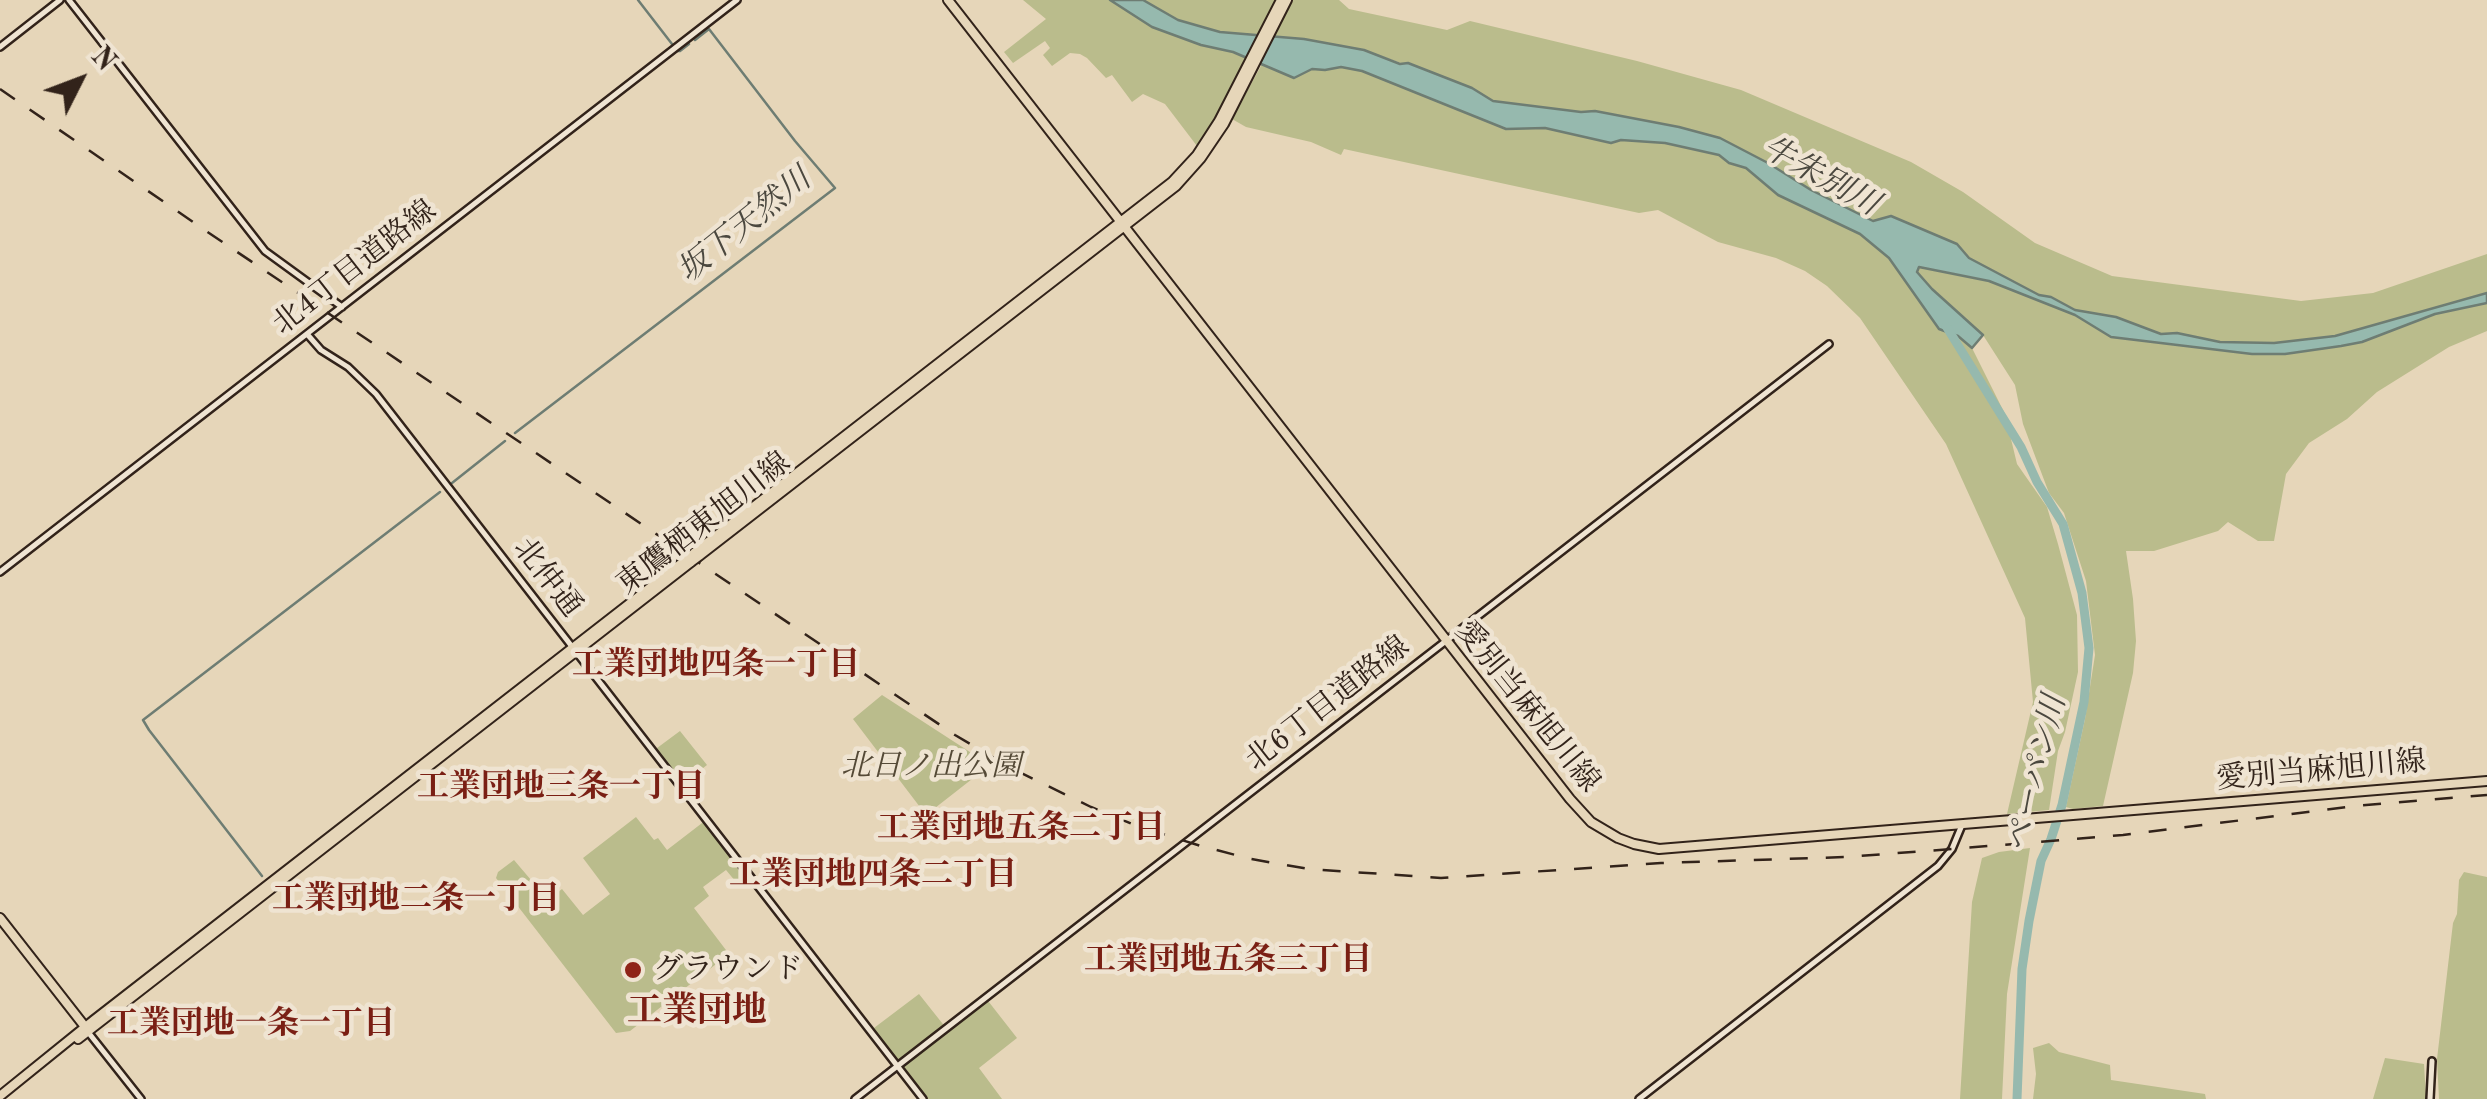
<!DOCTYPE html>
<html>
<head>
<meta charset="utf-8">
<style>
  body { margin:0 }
  #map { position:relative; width:2487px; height:1099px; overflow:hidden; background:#e6d6b9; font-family:"Old Standard TT",serif }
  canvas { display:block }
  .north { position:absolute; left:30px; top:30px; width:100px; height:100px; -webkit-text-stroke:8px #efe4d2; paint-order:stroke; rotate:48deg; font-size:28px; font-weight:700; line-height:40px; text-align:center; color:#32231a }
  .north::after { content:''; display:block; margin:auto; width:35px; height:45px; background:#32231a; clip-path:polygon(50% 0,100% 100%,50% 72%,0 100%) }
</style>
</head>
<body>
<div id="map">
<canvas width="2487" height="1099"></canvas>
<div class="north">N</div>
</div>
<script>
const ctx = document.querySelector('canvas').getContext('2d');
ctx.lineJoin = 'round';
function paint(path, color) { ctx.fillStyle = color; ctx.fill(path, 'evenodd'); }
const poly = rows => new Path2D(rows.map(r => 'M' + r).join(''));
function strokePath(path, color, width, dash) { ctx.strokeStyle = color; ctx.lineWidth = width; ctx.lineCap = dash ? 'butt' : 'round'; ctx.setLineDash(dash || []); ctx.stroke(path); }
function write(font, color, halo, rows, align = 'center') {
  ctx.font = font + ' "Old Standard TT","Noto Serif JP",serif'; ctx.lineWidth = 9; ctx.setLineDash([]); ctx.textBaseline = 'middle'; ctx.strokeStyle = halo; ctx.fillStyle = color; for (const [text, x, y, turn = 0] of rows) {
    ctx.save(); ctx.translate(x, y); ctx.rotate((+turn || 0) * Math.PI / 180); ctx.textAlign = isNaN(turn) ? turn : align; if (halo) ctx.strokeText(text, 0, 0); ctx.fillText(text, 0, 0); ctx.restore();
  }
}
paint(poly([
  [1023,0,1110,0,1152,27,1246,57,1216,117,1197,146,1165,104,1143,94,1132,102,1112,75,1106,78,1087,58,1080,54,1070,53,1052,66,1043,55,1050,48,1045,41,1013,63,1004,52,1046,19],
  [1143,0,1281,0,1263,35,1220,32,1178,20],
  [1293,0,1339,0,1349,9,1447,30,1470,21,1637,61,1741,90,1911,162,1963,192,2035,243,2112,276,2301,301,2373,293,2487,254,2487,293,2335,336,2274,343,2245,343,2220,342,2177,333,2161,334,2116,317,2075,310,2051,297,2039,295,1969,258,1957,244,1891,217,1873,221,1811,190,1768,163,1679,127,1595,111,1581,112,1493,101,1472,88,1364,50,1304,39,1274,36],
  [1262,64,1294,78,1312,69,1325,70,1341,67,1362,71,1506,129,1545,128,1611,143,1621,140,1665,143,1719,155,1729,163,1746,168,1778,195,1860,234,1889,258,1938,329,1958,336,1972,348,2005,414,2017,464,2047,507,2058,544,2077,615,2078,672,2065,732,2058,751,2049,810,2007,814,2033,702,2025,618,1946,444,1860,318,1827,286,1805,271,1776,258,1718,242,1658,210,1639,213,1344,149,1341,155,1311,142,1246,127,1232,119],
  [1919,267,1989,281,2075,315,2111,337,2222,351,2284,354,2341,346,2435,314,2487,303,2487,331,2449,347,2377,392,2347,419,2309,443,2286,474,2274,541,2258,541,2228,522,2218,531,2154,551,2126,551,2133,599,2136,641,2133,673,2103,806,2073,809,2066,807,2085,719,2095,655,2086,581,2064,513,2049,493,2023,424,2015,385,1983,335,1932,289,1917,272],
  [882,695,990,765,926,815,853,719],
  [680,731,707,765,680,786,653,751],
  [636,817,654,840,658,838,667,850,706,820,753,880,741,888,726,870,703,887,709,896,694,908,729,954,630,1031,616,1033,496,878,498,872,514,860,548,900,562,889,583,915,610,894,583,858],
  [2030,848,2007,994,2002,1099,1960,1099,1972,902,1982,858,1999,852],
  [2464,872,2487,877,2487,1099,2439,1099,2437,1059,2453,923,2457,914,2459,880],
  [919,994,946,1028,985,997,1017,1038,979,1068,1002,1099,923,1099,870,1031],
  [2049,1043,2059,1052,2110,1065,2111,1080,2205,1094,2206,1099,2033,1099,2036,1074,2033,1048],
  [2385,1058,2424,1064,2426,1099,2373,1099]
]), '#babc8c');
const water = poly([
  [1110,0,1143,0,1178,20,1220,32,1304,39,1364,50,1400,64,1408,63,1472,88,1493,101,1581,112,1595,111,1679,127,1720,138,1768,163,1811,190,1873,221,1891,216,1957,244,1969,258,2039,295,2051,297,2075,310,2116,317,2161,334,2177,333,2220,342,2274,343,2335,336,2487,293,2487,303,2435,314,2362,342,2341,346,2285,354,2252,354,2111,337,2075,315,1989,281,1919,267,1917,272,1932,289,1983,335,1972,348,1958,336,1939,329,1889,258,1860,234,1778,195,1746,168,1729,163,1719,155,1665,143,1621,140,1611,143,1545,128,1506,129,1362,71,1341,67,1325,70,1312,69,1294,78,1233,52,1201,45,1152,27,1110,0]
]);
paint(water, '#96b9ae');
strokePath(water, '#6e7d73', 2.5);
strokePath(poly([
  [638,0,672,44],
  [677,51,680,51,689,44],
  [515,433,835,188,795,141,709,29,695,40],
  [452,483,505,441],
  [262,876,149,730,143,720,440,492]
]), '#6e7d73', 2.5);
strokePath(poly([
  [1946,326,2021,447,2037,482,2063,524,2082,593,2089,648,2084,702,2062,805,2051,839,2041,861,2029,921,2022,969,2017,1099]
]), '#96b9ae', 9);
const secondary = poly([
  [69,0,265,251,342,307],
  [0,47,60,0],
  [307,334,321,350,348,367,376,394,923,1099],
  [0,572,737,0],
  [88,1032,141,1099],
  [855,1099,1829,344],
  [1639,1099,1938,866,1952,849,1962,825],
  [2430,1099,2432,1061]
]);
const primary = poly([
  [948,0,1570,799,1591,822,1618,838,1634,844,1659,849,2487,781],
  [694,553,1172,182,1197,155,1219,121,1281,0],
  [699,556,1176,186,1201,158,1224,124,1287,0],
  [0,918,86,1028],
  [78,1039,691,562],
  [0,1096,94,1020,687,559]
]);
strokePath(secondary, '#32231a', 10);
strokePath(primary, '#32231a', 12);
strokePath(secondary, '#efe4d2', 5);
strokePath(primary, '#e6d6b9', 8);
strokePath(poly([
  [0,89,209,233,955,735,1009,767,1091,807,1137,826,1201,846,1251,859,1309,869,1441,878,1661,863,1846,857,1952,849,2123,835,2355,806,2487,795]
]), '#32231a', 2.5, [18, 18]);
const primaryBridge = poly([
  [687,559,694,553],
  [691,562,699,556]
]);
strokePath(primaryBridge, '#32231a', 12, []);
strokePath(primaryBridge, '#e6d6b9', 8);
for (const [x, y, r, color] of [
  [633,970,10,"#8f2418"]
]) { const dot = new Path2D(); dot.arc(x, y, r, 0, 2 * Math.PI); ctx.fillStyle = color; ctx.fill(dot); strokePath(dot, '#efe4d2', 4); }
write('30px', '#32231a', '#efe4d2', [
  ["北4丁目道路線",355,268,-38],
  ["東鷹栖東旭川線",704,524,-38],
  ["北仲通",547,578,52],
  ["北6丁目道路線",1328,704,-38],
  ["愛別当麻旭川線",1527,707,51],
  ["愛別当麻旭川線",2321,771,-5]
]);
write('italic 30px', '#544936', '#efe4d2', [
  ["北日ノ出公園",931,767]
]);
write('30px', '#32231a', '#efe4d2', [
  ["グラウンド",653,970]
], 'left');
write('italic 32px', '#4b483f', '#efe4d2', [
  ["牛朱別川",1820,177,29],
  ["坂下天然川",745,226,-39],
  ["ペーパン川",2037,774,-76]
]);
write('bold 32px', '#7a1f14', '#efe4d2', [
  ["工業団地四条一丁目",716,666],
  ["工業団地三条一丁目",561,788],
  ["工業団地五条二丁目",1021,829],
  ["工業団地四条二丁目",873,876],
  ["工業団地二条一丁目",416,900],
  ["工業団地五条三丁目",1228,961],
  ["工業団地一条一丁目",251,1025]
]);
write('bold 35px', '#7a1f14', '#efe4d2', [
  ["工業団地",697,1012]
]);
</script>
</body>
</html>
